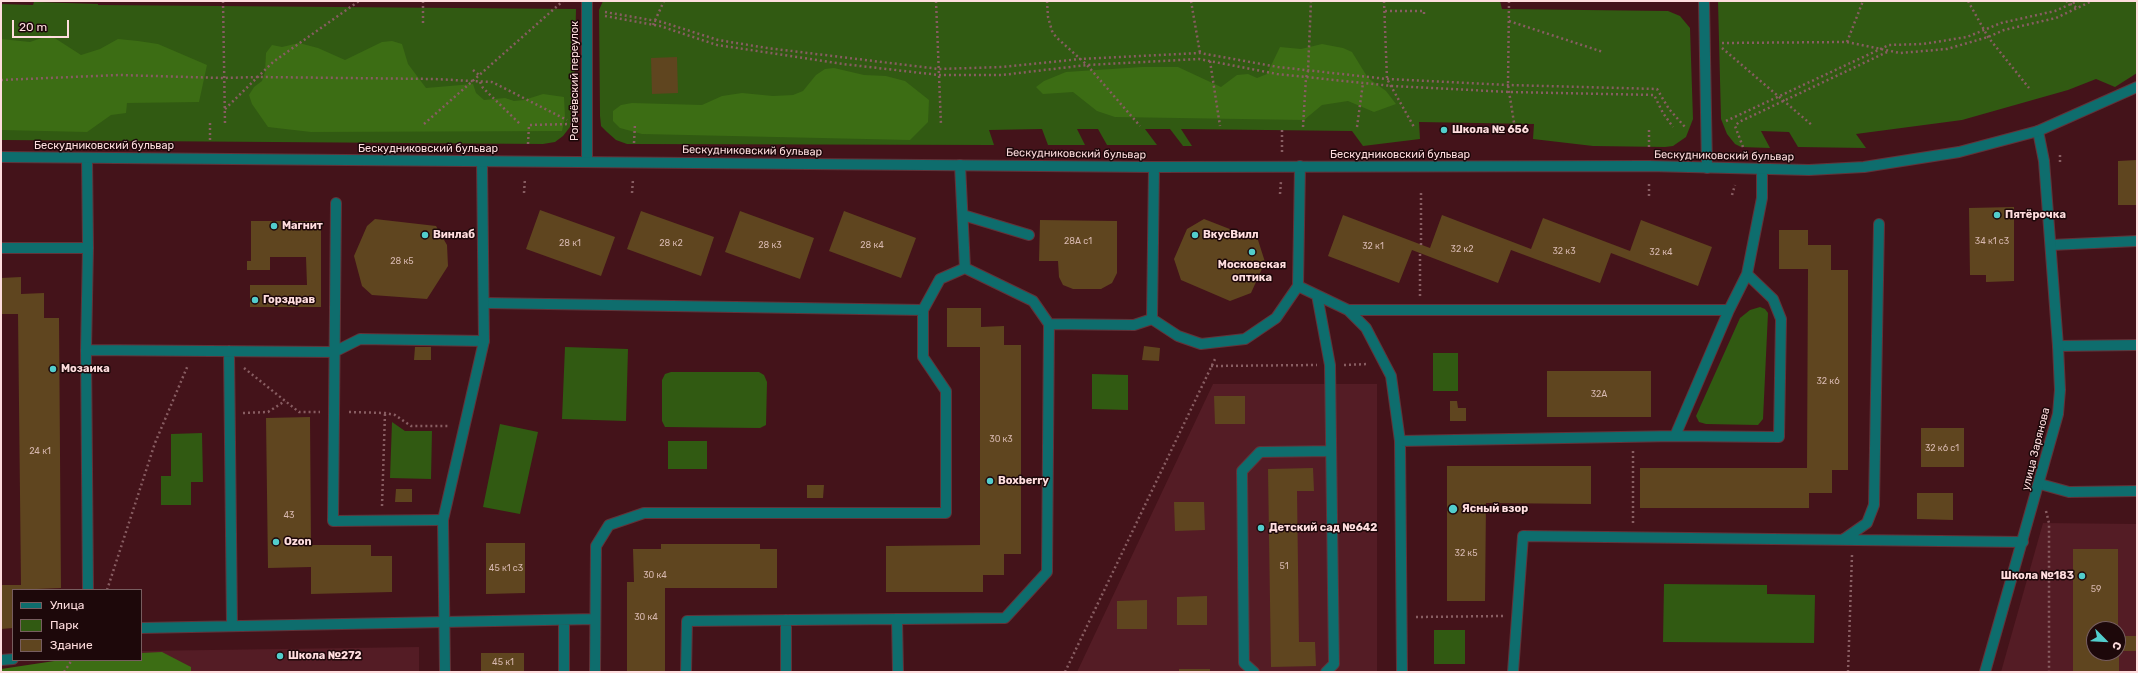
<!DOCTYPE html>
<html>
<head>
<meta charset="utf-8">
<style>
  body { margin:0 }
  #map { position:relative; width:2138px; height:673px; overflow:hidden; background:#44131a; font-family:Rubik,sans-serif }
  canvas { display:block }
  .frame { position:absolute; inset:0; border:2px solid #feddde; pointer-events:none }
  .legend { position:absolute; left:12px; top:589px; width:130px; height:72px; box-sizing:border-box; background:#1d080a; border:1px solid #775d5f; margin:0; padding:5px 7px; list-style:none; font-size:12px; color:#feddde }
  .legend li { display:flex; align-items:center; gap:8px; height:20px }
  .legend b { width:20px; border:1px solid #775d5f }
  .north { position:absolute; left:2086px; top:621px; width:40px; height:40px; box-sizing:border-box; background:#1d080a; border:1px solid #775d5f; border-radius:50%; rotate:114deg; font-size:11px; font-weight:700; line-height:16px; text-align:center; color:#feddde }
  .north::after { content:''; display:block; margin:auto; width:14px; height:18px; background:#52cdcc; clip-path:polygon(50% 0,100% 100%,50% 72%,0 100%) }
  .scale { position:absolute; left:12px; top:20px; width:57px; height:18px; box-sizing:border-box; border:2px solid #feddde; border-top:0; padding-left:5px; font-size:12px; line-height:14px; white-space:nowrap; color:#feddde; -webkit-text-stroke:3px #1d080a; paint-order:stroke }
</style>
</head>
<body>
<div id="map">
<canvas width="2138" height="673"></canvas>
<div class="frame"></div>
<ul class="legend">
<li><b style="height:5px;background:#0e6d6d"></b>Улица</li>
<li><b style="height:11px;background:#315a12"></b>Парк</li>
<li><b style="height:11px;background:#5f451f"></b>Здание</li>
</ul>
<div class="north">С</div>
<div class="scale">20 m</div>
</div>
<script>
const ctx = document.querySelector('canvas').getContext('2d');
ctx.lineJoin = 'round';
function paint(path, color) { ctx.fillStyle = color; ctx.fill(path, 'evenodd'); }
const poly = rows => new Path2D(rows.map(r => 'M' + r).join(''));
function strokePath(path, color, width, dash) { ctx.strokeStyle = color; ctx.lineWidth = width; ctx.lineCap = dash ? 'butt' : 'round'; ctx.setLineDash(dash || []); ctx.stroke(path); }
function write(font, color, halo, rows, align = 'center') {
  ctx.font = font + ' Rubik,sans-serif'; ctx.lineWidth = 3; ctx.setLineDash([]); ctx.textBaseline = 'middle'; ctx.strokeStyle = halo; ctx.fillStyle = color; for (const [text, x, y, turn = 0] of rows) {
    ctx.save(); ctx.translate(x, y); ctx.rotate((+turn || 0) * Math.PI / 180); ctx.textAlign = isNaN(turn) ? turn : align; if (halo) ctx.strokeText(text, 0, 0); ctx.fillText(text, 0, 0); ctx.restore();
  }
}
paint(poly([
  [1213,384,1377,384,1377,672,1077,672],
  [2043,523,2137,524,2137,672,2001,672],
  [2094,629,2118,629,2118,653,2094,653],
  [419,647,419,672,93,672,141,660,141,651]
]), '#541c25');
paint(poly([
  [603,1,1500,1,1502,9,1668,11,1680,16,1690,28,1693,119,1686,137,1673,146,1665,147,1593,146,1533,139,1534,124,1419,122,1420,139,1363,146,1352,131,1181,129,1192,146,1183,146,1170,129,1145,129,1157,145,1107,145,1098,129,1077,129,1085,145,1048,145,1042,129,989,130,994,145,627,144,616,140,607,132,601,126,600,116,599,10],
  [1718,1,2137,1,2137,73,2115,87,2096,79,2068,90,1962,120,1856,134,1866,148,1798,147,1789,132,1761,131,1770,148,1741,147,1735,144,1727,134,1721,119],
  [34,2,98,4,98,5,576,9,574,97,570,127,563,136,555,142,543,144,1,140,1,4,33,5],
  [1760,307,1765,309,1768,313,1763,419,1758,425,1706,424,1699,422,1696,416,1740,318,1750,310],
  [565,347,628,349,626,421,562,419],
  [1433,353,1458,353,1458,391,1433,391],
  [671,372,759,372,764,375,767,382,766,425,760,428,665,427,662,421,662,380,665,374],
  [1092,374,1128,375,1128,410,1092,409],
  [392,422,405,431,432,431,431,479,390,478],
  [500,424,538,432,520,514,483,507],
  [202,433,203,482,191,482,191,505,161,505,161,476,171,476,171,434],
  [668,441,707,441,707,469,668,469],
  [1664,584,1767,585,1767,594,1815,595,1814,643,1663,642],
  [1434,630,1465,630,1465,664,1434,664]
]), '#315a12');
paint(poly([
  [50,35,81,55,100,49,118,39,138,41,158,44,207,65,199,102,127,103,126,113,111,115,87,132,1,130,1,39,30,42],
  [392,41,402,44,408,64,426,88,473,84,476,93,484,100,505,98,514,101,524,100,543,94,564,97,565,117,562,131,311,132,268,127,252,104,249,95,254,87,262,81,265,72,266,53,272,45,282,47,299,43,318,48,345,60,382,42],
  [1322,44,1343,48,1352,52,1368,78,1386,91,1396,104,1374,112,1348,101,1322,105,1304,120,1115,117,1097,111,1073,92,1043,94,1036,87,1044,81,1066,72,1142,67,1178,67,1221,87,1237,75,1248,74,1257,78,1267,74,1280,47,1301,49],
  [834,68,864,75,886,76,905,81,929,100,928,122,910,140,642,134,620,128,613,121,613,111,621,105,632,103,702,105,722,96,742,93,773,96,793,95,803,91,816,75,825,69],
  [162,652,191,667,191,672,1,672,1,669,61,660,141,660,141,653]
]), '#3c6d14');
paint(poly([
  [677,57,678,93,652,94,651,58],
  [2137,160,2137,205,2118,205,2118,161],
  [2014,207,2014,281,1986,282,1986,275,1970,275,1969,208],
  [540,210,615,237,601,276,526,249],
  [641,211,714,237,701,276,627,249],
  [740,211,814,238,800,279,725,252],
  [844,211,916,238,901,278,829,251],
  [1343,215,1430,248,1442,215,1531,249,1543,218,1630,251,1641,220,1712,247,1698,286,1611,253,1600,283,1511,250,1498,283,1412,250,1399,283,1328,256],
  [375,219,436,226,447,245,448,266,427,299,372,295,362,286,354,256,367,226],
  [1204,219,1258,240,1265,262,1251,293,1230,301,1181,280,1174,259,1187,229],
  [1040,220,1117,221,1117,273,1112,283,1101,289,1073,289,1063,285,1059,277,1058,261,1039,261],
  [251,221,321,221,321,307,250,307,250,285,307,285,306,257,270,257,270,270,247,270,247,261,251,261],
  [1779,230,1808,230,1808,245,1831,245,1831,270,1848,270,1848,470,1832,470,1832,493,1809,493,1809,508,1640,508,1640,468,1807,468,1808,269,1779,269],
  [21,277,21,294,44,293,44,318,59,318,61,588,13,590,13,628,1,629,1,585,21,585,18,314,1,314,1,278],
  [947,308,981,308,981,327,1004,326,1004,345,1021,345,1021,554,1004,554,1004,575,983,575,983,592,886,592,886,546,980,545,980,347,947,347],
  [1144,346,1160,348,1159,361,1142,360],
  [415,347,431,347,431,360,414,360],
  [1547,371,1651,371,1651,417,1547,417],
  [1214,396,1245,396,1245,424,1215,424],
  [1450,401,1457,401,1458,408,1466,408,1466,421,1450,421],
  [310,417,311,545,371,545,371,556,392,556,392,592,311,594,311,567,268,568,266,418],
  [1921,428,1964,428,1964,467,1921,467],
  [1447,466,1591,466,1591,504,1486,503,1485,601,1447,601],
  [1313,468,1314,491,1297,491,1299,642,1315,642,1316,666,1271,667,1268,469],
  [807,485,824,485,823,498,807,498],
  [396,489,412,489,412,502,395,502],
  [1917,493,1953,493,1953,520,1917,519],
  [1174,502,1204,502,1205,530,1175,531],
  [486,543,525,543,525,593,486,594],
  [661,544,760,544,760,549,777,549,777,588,665,588,665,672,627,672,627,582,634,582,633,549,661,549],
  [2073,549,2118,549,2118,629,2094,629,2094,653,2119,653,2119,672,2073,672],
  [1207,596,1207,625,1177,625,1177,597],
  [1147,600,1147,629,1117,629,1117,601],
  [2118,636,2137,636,2137,651,2118,651],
  [481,653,524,653,524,672,481,672],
  [1179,669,1210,669,1210,672,1179,672]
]), '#5f451f');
const service = poly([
  [960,165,965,268],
  [1300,166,1298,286,1348,310,1366,328,1391,376,1400,441,1402,672],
  [1154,167,1152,319,1178,336,1201,344,1245,339,1276,318,1298,286],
  [336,203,333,521,443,520],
  [963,215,1029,235],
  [2051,245,2137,241],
  [1,248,88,248,87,158],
  [88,248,86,350,88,590],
  [1317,295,1330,365,1334,664,1326,672],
  [485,303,923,310,940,279,965,268,1033,301,1049,324,1134,325,1152,319],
  [1348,310,1729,310,1747,274],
  [2058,346,2137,345],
  [86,350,334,352,360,339,484,341],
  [229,351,232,626],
  [1675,436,1729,310],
  [1400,441,1675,436,1779,437,1781,319,1773,299,1747,274,1762,198,1762,169],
  [2040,484,2069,492,2137,491],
  [1844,539,1867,523,1874,505,1879,224],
  [897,619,898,672],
  [564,620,564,672],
  [786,620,786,672],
  [141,628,595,619],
  [1,660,13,659],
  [595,672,596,546,609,525,644,513,946,513,946,391,923,357,923,310],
  [686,672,687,621,1005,618,1047,572,1049,324],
  [1254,672,1244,663,1242,471,1260,452,1331,451],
  [1513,672,1523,536,2023,542]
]);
const minor = poly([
  [1704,1,1707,168],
  [587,161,587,1],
  [445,672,443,520,484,341,482,161],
  [1985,672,2058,414,2060,390,2058,346,2044,161,2038,131]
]);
const tertiary = poly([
  [1,157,1154,167,1649,166,1809,170,1864,167,1959,152,2038,131,2137,87]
]);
strokePath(service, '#623339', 12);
strokePath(minor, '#623339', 12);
strokePath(tertiary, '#623339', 12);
strokePath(poly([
  [223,1,225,123],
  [936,1,941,125],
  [1047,1,1048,17,1052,31,1056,37,1087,65,1140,126],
  [1191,1,1200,53],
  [1384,1,1387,79,1414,127],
  [1509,1,1508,85,1515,129],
  [1968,1,1988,37,2029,88],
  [2066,1,2077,8],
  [1385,11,1424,11,1424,17],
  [605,12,662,22,718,40,767,48,939,69,1002,67,1080,59,1200,53,1278,67,1387,79,1508,85,1657,89,1669,109,1685,127],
  [605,16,660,26,717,45,843,64,939,75,1002,75,1087,65,1199,59,1277,74,1392,86,1510,92,1654,95,1663,113,1673,127],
  [1509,21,1603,52],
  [423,23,423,1],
  [653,25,664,1],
  [1847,42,1863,1],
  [1722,43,1847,42,1900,53,1947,49,1988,37,2004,30,2056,18,2092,1],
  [1722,48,1813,126],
  [1210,61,1220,126],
  [473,70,479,75],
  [1,80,119,75,223,78,258,77,434,79,492,82,567,120],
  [480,82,483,88,521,125],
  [225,109,273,62,359,1],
  [1726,121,1889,45,1923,44,1967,37,2001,23,2055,11,2078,1],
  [210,123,210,142],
  [424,124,563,1],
  [1303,127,1306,78,1308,71,1311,1],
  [1357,127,1363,83],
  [634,143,635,124],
  [528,144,529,125,571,124],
  [1649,147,1649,127],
  [1743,147,1735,126,1739,122,1887,52],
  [1282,152,1282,127],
  [2060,155,2060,162],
  [1649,184,1649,196],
  [524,193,525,178],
  [632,193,633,179],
  [1280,194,1281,181],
  [1732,195,1735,185],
  [1421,245,1421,193],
  [1420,296,1420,253],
  [1344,365,1369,364],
  [1211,366,1317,365],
  [244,368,299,412,320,412],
  [349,412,385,413,395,415,411,426,450,426],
  [243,413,268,412,285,401],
  [1633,451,1633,524],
  [382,506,385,413],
  [2046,511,2049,523,2049,672],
  [107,590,155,443,188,365],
  [1416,617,1503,616],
  [64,672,72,660],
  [1065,672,1216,357],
  [1848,672,1852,555]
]), '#885d62', 2.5, [2, 3]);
strokePath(service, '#0e6d6d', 10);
strokePath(minor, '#0e6d6d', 10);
strokePath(tertiary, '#0e6d6d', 10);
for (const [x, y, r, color] of [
  [1444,130,4,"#52cdcc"],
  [1997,215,4,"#52cdcc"],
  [274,226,4,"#52cdcc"],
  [425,235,4,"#52cdcc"],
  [1195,235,4,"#52cdcc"],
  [1252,252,4,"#52cdcc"],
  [255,300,4,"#52cdcc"],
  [53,369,4,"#52cdcc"],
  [990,481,4,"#52cdcc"],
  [1453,509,5,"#52cdcc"],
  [1261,528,4,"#52cdcc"],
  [276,542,4,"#52cdcc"],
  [2082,576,4,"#52cdcc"],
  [280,656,4,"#52cdcc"]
]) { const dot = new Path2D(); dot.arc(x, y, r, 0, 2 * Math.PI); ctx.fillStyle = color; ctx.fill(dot); strokePath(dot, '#1d080a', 1.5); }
write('9px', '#d6b7ae', null, [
  ["28А с1",1078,241],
  ["34 к1 с3",1992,241],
  ["28 к1",570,243],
  ["28 к2",671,243],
  ["28 к3",770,245],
  ["28 к4",872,245],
  ["32 к1",1373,246],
  ["32 к2",1462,249],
  ["32 к3",1564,251],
  ["32 к4",1661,252],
  ["28 к5",402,261],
  ["32 к6",1828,381],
  ["32А",1599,394],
  ["30 к3",1001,439],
  ["32 к6 с1",1942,448],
  ["24 к1",40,451],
  ["43",289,515],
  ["32 к5",1466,553],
  ["51",1284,566],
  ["45 к1 с3",506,568],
  ["30 к4",655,575],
  ["59",2096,589],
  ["30 к4",646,617],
  ["45 к1",503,662]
]);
write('11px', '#feddde', '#1d080a', [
  ["Рогачёвский переулок",575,81,-90],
  ["Бескудниковский бульвар",104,146],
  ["Бескудниковский бульвар",428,149],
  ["Бескудниковский бульвар",752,151,1],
  ["Бескудниковский бульвар",1076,154,1],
  ["Бескудниковский бульвар",1400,155],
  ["Бескудниковский бульвар",1724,156,1],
  ["улица Зарянова",2036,449,-76]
]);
write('bold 11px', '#feddde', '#1d080a', [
  ["Школа № 656",1452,130],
  ["Пятёрочка",2005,215],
  ["Магнит",282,226],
  ["Винлаб",433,235],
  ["ВкусВилл",1203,235],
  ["Московская",1252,265,"center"],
  ["оптика",1252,278,"center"],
  ["Горздрав",263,300],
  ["Мозаика",61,369],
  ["Boxberry",998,481],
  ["Ясный взор",1462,509],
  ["Детский сад №642",1269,528],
  ["Ozon",284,542],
  ["Школа №183",2074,576,"right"],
  ["Школа №272",288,656]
], 'left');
</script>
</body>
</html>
